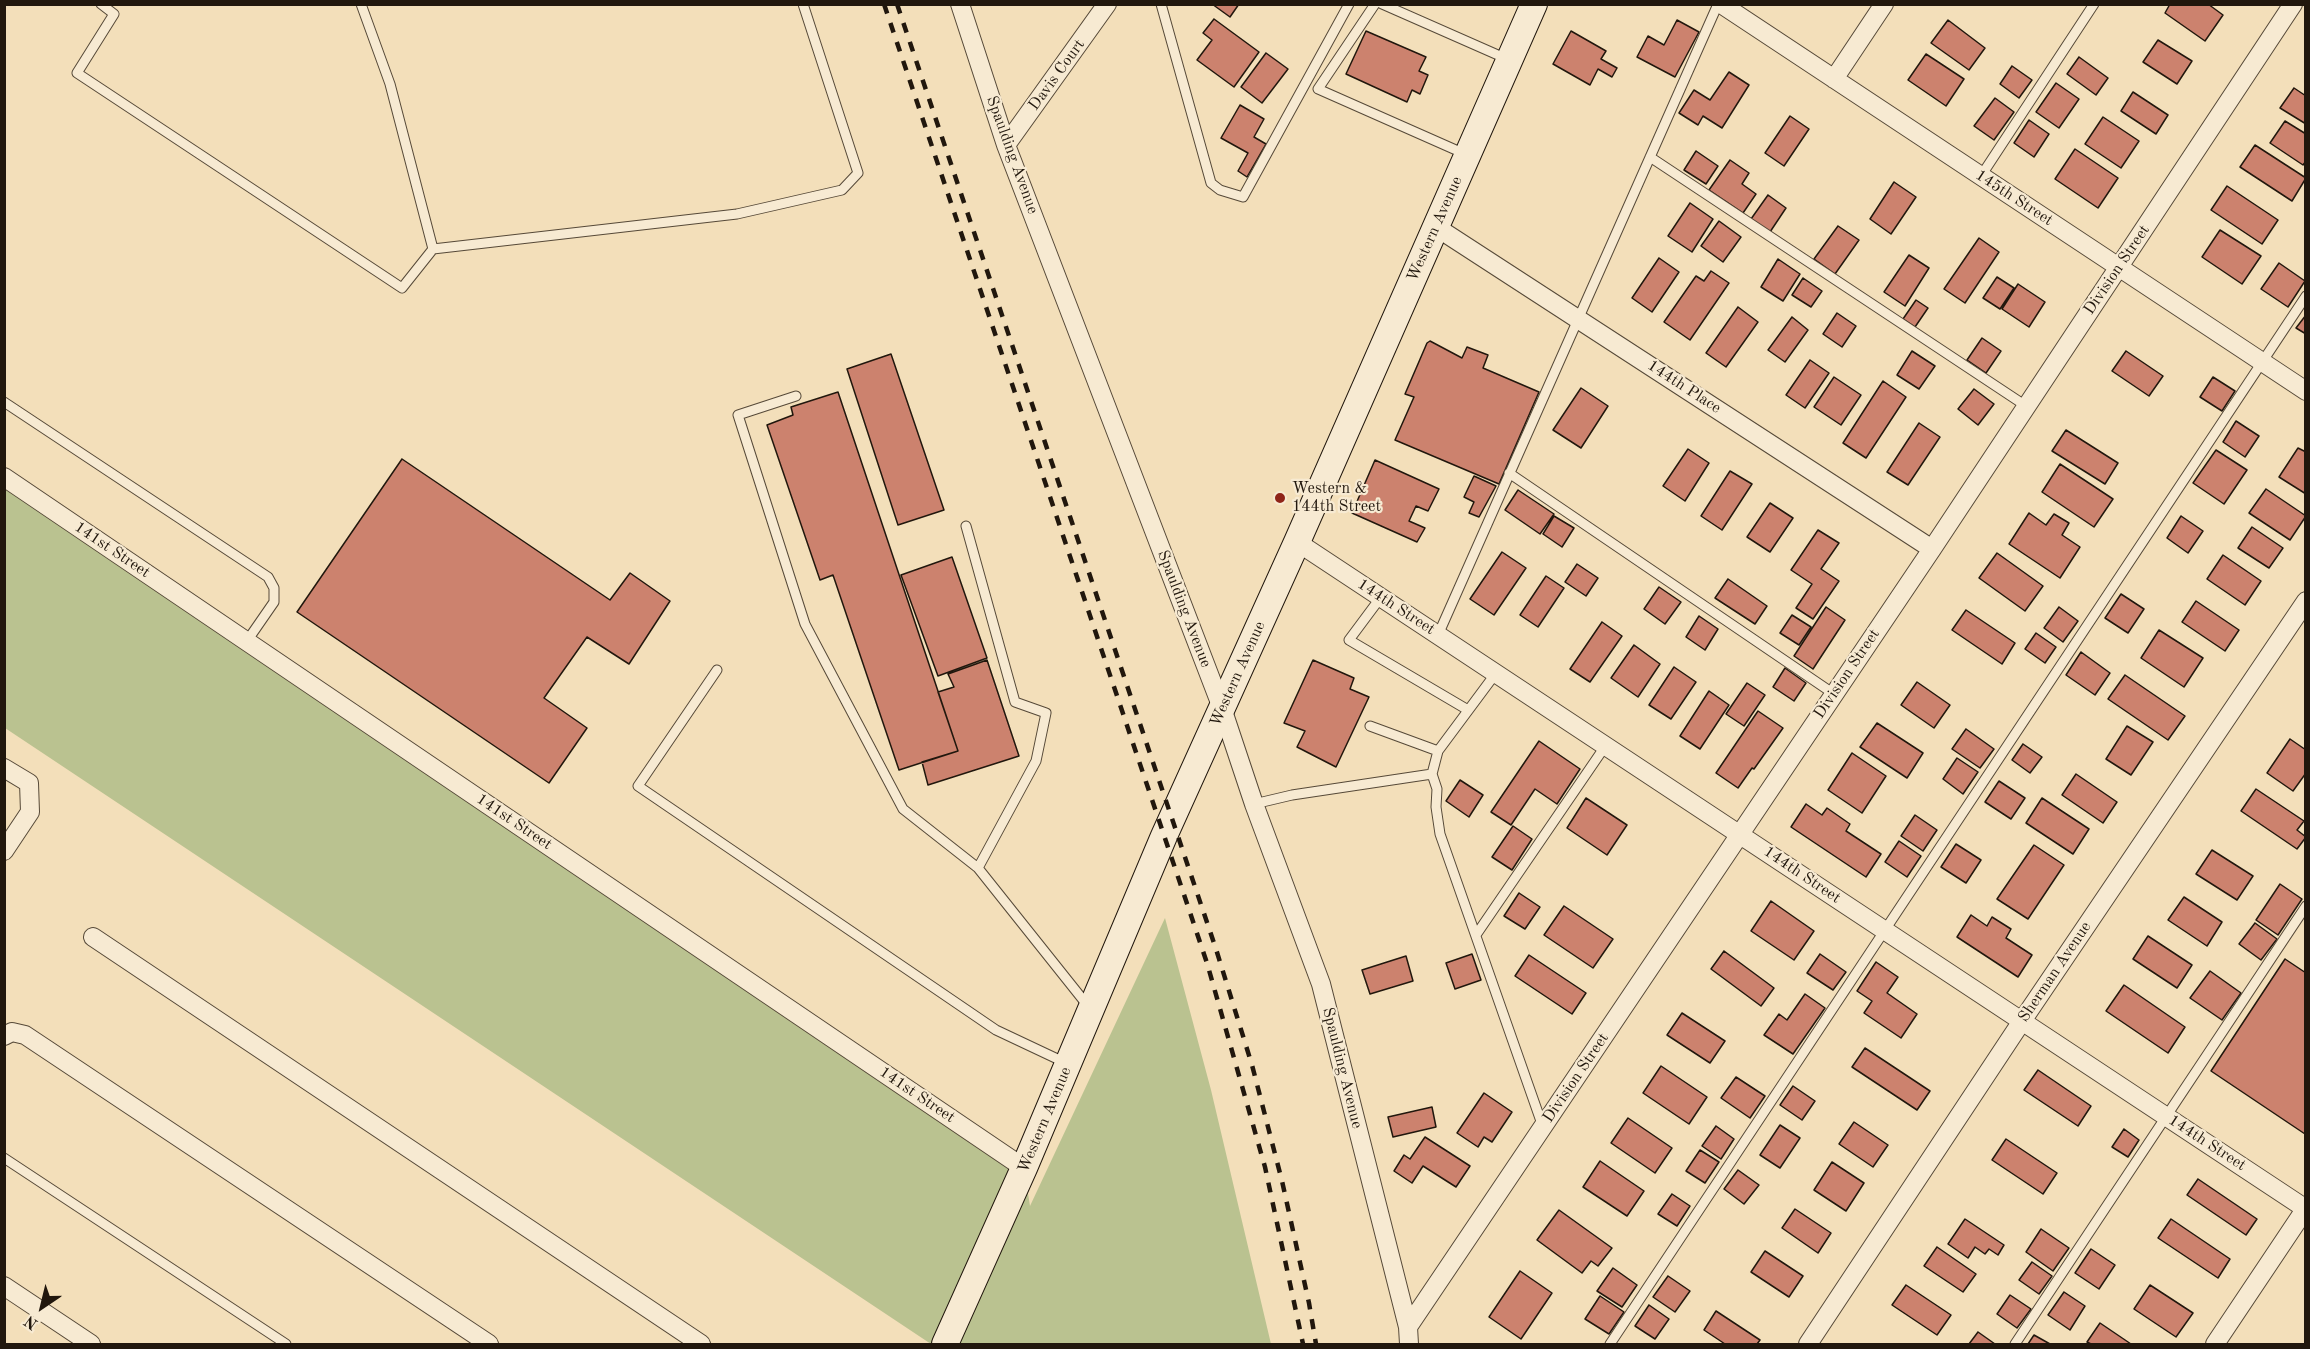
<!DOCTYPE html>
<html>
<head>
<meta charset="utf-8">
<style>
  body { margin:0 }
  #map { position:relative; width:2310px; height:1349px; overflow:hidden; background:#f3dfba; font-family:"Old Standard TT",serif }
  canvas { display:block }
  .frame { position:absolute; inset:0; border:6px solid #21170d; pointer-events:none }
  .north { position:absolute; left:12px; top:1277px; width:60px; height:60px; -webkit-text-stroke:4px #f7ead2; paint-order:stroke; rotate:215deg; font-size:16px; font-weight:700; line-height:24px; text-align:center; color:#21170d }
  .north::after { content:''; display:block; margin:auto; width:21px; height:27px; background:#21170d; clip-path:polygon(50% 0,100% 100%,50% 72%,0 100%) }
</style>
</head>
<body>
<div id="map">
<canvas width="2310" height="1349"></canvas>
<div class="frame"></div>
<div class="north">N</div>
</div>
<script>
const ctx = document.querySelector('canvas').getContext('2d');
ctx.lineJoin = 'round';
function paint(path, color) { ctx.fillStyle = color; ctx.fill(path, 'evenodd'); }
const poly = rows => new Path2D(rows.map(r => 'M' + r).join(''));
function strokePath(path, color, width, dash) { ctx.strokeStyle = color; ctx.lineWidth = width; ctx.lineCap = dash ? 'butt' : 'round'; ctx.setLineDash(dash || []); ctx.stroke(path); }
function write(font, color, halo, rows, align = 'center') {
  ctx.font = font + ' "Old Standard TT",serif'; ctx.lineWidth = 4.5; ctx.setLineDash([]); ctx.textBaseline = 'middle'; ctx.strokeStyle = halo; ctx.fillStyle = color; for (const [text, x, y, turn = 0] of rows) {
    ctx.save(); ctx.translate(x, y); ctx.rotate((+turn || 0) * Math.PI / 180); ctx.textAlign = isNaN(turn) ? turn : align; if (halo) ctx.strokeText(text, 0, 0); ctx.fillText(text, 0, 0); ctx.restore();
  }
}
paint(poly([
  [4,477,1024,1168,1030,1206,1165,918,1211,1090,1271,1344,931,1344,5,728]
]), '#bac290');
const building = poly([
  [1212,4,1239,4,1230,17,1212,4],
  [2170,4,2208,4,2223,15,2205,41,2165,13,2170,4],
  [1214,19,1259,52,1234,87,1197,60,1212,40,1203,33,1214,19],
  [1677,20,1699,32,1675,77,1637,57,1648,36,1664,45,1677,20],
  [1948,20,1985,48,1969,70,1931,43,1948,20],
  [1366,31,1426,57,1419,71,1428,75,1420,94,1412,90,1407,102,1346,74,1366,31],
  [1571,31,1606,51,1601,59,1617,68,1612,77,1598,69,1590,85,1553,64,1571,31],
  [2158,40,2192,61,2177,84,2143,62,2158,40],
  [1266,53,1288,69,1262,103,1241,87,1266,53],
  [1926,54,1964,79,1946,106,1908,80,1926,54],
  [2079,57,2108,78,2096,95,2067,74,2079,57],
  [2012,66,2032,80,2019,98,2000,84,2012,66],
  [1729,72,1749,85,1722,128,1703,116,1698,125,1679,113,1694,90,1710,100,1729,72],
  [2056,83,2079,99,2059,128,2036,112,2056,83],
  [2294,88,2306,96,2306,124,2280,108,2294,88],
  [2133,92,2168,115,2156,134,2121,111,2133,92],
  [1995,98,2014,112,1994,140,1974,126,1995,98],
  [1240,105,1264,119,1254,137,1266,144,1247,177,1238,171,1248,153,1221,138,1240,105],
  [1790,116,1809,129,1784,166,1765,153,1790,116],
  [2103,117,2139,141,2121,168,2085,144,2103,117],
  [2029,120,2049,134,2034,157,2014,143,2029,120],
  [2285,121,2306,134,2306,161,2303,165,2270,143,2285,121],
  [2255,145,2306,178,2292,201,2240,167,2255,145],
  [2075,149,2118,178,2098,208,2055,179,2075,149],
  [1696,151,1718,166,1706,184,1684,170,1696,151],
  [1730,160,1749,173,1742,184,1756,194,1743,213,1709,190,1730,160],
  [1894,182,1916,197,1891,234,1870,219,1894,182],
  [2227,186,2278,220,2262,244,2211,210,2227,186],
  [1768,195,1786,208,1770,232,1751,219,1768,195],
  [1690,203,1713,219,1692,252,1668,236,1690,203],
  [1719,221,1741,237,1723,262,1701,246,1719,221],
  [1838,226,1859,240,1835,274,1814,259,1838,226],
  [2220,230,2261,256,2242,284,2202,257,2220,230],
  [1979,238,1999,252,1965,303,1944,289,1979,238],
  [1909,255,1929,268,1905,306,1884,292,1909,255],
  [1659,258,1679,272,1652,312,1632,298,1659,258],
  [1778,259,1800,274,1783,301,1761,287,1778,259],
  [2279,263,2305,281,2288,307,2261,289,2279,263],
  [1711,271,1729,283,1690,340,1664,322,1696,276,1704,281,1711,271],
  [1997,277,2014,288,2000,309,1983,298,1997,277],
  [1803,278,1822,291,1811,307,1792,295,1803,278],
  [2018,284,2045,302,2029,327,2002,309,2018,284],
  [1916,300,1928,308,1915,327,1903,319,1916,300],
  [1738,307,1758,322,1726,367,1706,353,1738,307],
  [1837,313,1856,326,1842,347,1823,334,1837,313],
  [2306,315,2306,334,2296,328,2306,315],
  [1792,317,1808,330,1785,362,1768,350,1792,317],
  [1982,338,2001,351,1986,373,1967,360,1982,338],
  [1430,341,1462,358,1467,347,1488,355,1483,368,1539,392,1499,484,1395,440,1414,397,1405,394,1427,343,1430,341],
  [1912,351,1935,366,1919,389,1897,375,1912,351],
  [2126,351,2163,376,2149,396,2112,371,2126,351],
  [891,354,944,510,898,525,847,369,891,354],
  [1810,360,1829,373,1805,408,1786,395,1810,360],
  [1834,377,1861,395,1841,425,1814,407,1834,377],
  [2213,377,2235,391,2222,411,2200,397,2213,377],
  [1883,381,1906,397,1866,458,1843,443,1883,381],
  [1581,388,1608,406,1581,448,1553,430,1581,388],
  [1974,389,1994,404,1978,425,1958,409,1974,389],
  [838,392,958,751,899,770,833,575,820,580,767,425,793,415,791,407,838,392],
  [2236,421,2259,436,2245,457,2223,442,2236,421],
  [1919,423,1940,437,1908,485,1887,472,1919,423],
  [2066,430,2118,463,2105,484,2052,451,2066,430],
  [2298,448,2306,452,2306,494,2279,477,2298,448],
  [1688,449,1709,463,1685,501,1663,486,1688,449],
  [2216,450,2247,470,2224,504,2193,483,2216,450],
  [402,459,610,600,630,573,670,601,629,664,587,637,544,698,587,728,549,783,297,612,402,459],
  [1375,460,1439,489,1428,511,1416,506,1409,521,1425,528,1417,542,1352,513,1375,460],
  [2060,464,2113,499,2094,527,2042,492,2060,464],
  [1730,471,1752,484,1722,530,1701,516,1730,471],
  [1474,476,1496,486,1479,517,1469,513,1474,502,1464,497,1474,476],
  [2266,489,2306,516,2290,540,2249,513,2266,489],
  [1518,490,1554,514,1540,534,1505,510,1518,490],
  [1770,503,1793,518,1770,552,1747,537,1770,503],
  [2029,513,2046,525,2054,514,2069,523,2062,535,2080,547,2060,578,2009,544,2029,513],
  [1554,516,1574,528,1562,547,1543,534,1554,516],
  [2181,516,2203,531,2188,553,2167,538,2181,516],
  [2252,527,2283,548,2269,568,2238,548,2252,527],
  [1818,530,1839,543,1821,569,1839,581,1813,619,1796,608,1812,584,1791,570,1818,530],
  [1502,552,1526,568,1494,615,1470,599,1502,552],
  [1997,553,2043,586,2025,611,1979,578,1997,553],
  [2223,555,2261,581,2245,605,2207,579,2223,555],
  [952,557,987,658,938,676,901,575,952,557],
  [1577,564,1598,578,1586,596,1565,582,1577,564],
  [1546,576,1564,588,1538,627,1520,615,1546,576],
  [1728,579,1767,606,1755,624,1715,598,1728,579],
  [1659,587,1681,602,1665,624,1644,609,1659,587],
  [2121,594,2144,609,2128,633,2105,618,2121,594],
  [2196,601,2239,630,2225,651,2182,622,2196,601],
  [1826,607,1845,620,1813,669,1794,656,1826,607],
  [2059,607,2078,621,2063,642,2044,628,2059,607],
  [1966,610,2015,643,2002,664,1952,630,1966,610],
  [1792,615,1811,627,1799,645,1780,633,1792,615],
  [1699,616,1718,629,1705,650,1686,637,1699,616],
  [1602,622,1622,636,1590,682,1570,669,1602,622],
  [2159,630,2203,658,2184,687,2141,658,2159,630],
  [2036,633,2056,647,2045,663,2025,649,2036,633],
  [1634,645,1660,664,1638,697,1611,678,1634,645],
  [2081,652,2110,673,2095,695,2066,675,2081,652],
  [987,660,1019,756,928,785,922,762,958,751,938,692,954,687,948,674,987,660],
  [1313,660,1354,678,1350,689,1369,697,1336,767,1297,747,1305,731,1284,723,1313,660],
  [1674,667,1696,682,1671,719,1649,705,1674,667],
  [1785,668,1806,683,1794,701,1773,687,1785,668],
  [2125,675,2185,716,2168,740,2108,699,2125,675],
  [1917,682,1950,705,1934,728,1901,705,1917,682],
  [1747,683,1765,695,1744,726,1726,714,1747,683],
  [1709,691,1729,705,1700,749,1680,736,1709,691],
  [1758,711,1783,728,1754,769,1752,768,1738,788,1716,773,1758,711],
  [1877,723,1923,753,1907,778,1860,747,1877,723],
  [2127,726,2153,742,2131,775,2106,759,2127,726],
  [1966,729,1994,749,1980,768,1952,749,1966,729],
  [2290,739,2306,750,2306,773,2293,791,2267,773,2290,739],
  [1539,741,1580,769,1557,804,1535,789,1511,825,1491,812,1539,741],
  [2023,744,2042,757,2030,773,2012,760,2023,744],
  [1852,753,1886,776,1862,813,1828,790,1852,753],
  [1957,758,1978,772,1963,794,1943,779,1957,758],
  [2076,774,2117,802,2103,823,2062,795,2076,774],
  [1460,780,1483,795,1469,817,1446,801,1460,780],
  [1999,781,2025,798,2011,819,1985,802,1999,781],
  [2256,789,2304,821,2297,830,2306,837,2297,849,2241,811,2256,789],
  [1586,798,1627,825,1607,855,1567,828,1586,798],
  [2042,798,2089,829,2073,854,2026,823,2042,798],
  [1806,804,1822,815,1827,808,1850,824,1846,831,1881,854,1866,877,1791,827,1806,804],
  [1915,815,1937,830,1923,851,1901,836,1915,815],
  [1513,826,1532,839,1512,870,1492,857,1513,826],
  [1899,841,1921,856,1907,877,1885,862,1899,841],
  [1956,844,1981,860,1966,883,1941,867,1956,844],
  [2034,845,2064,865,2028,919,1997,899,2034,845],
  [2212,850,2253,876,2237,900,2196,874,2212,850],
  [2280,884,2302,899,2278,935,2256,920,2280,884],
  [1519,893,1540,907,1525,929,1504,916,1519,893],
  [2184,897,2222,922,2207,946,2168,920,2184,897],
  [1771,901,1814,931,1794,960,1751,931,1771,901],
  [1564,906,1613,939,1593,968,1544,935,1564,906],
  [1971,915,1987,926,1992,917,2011,929,2006,938,2032,955,2018,977,1957,937,1971,915],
  [2255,923,2277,939,2261,960,2239,944,2255,923],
  [2148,936,2192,965,2177,988,2133,959,2148,936],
  [1724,951,1774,988,1761,1006,1711,969,1724,951],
  [1472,954,1481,980,1455,989,1446,963,1472,954],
  [1820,954,1846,972,1833,990,1807,973,1820,954],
  [1529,955,1586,993,1572,1014,1515,976,1529,955],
  [1406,956,1413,981,1370,994,1362,970,1406,956],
  [2285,959,2306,973,2305,1134,2211,1071,2285,959],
  [1876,962,1898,977,1887,993,1917,1014,1901,1038,1864,1013,1872,1001,1857,991,1876,962],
  [2210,971,2241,993,2222,1020,2190,998,2210,971],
  [2124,985,2185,1027,2168,1053,2106,1011,2124,985],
  [1805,994,1825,1008,1793,1054,1764,1035,1779,1014,1787,1020,1805,994],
  [1682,1013,1725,1041,1710,1063,1667,1035,1682,1013],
  [1865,1048,1930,1091,1917,1110,1852,1067,1865,1048],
  [1661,1066,1707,1097,1689,1124,1643,1093,1661,1066],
  [2038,1070,2091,1106,2078,1126,2024,1090,2038,1070],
  [1736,1077,1765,1096,1750,1118,1721,1098,1736,1077],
  [1793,1086,1815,1101,1802,1120,1780,1105,1793,1086],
  [1484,1093,1512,1112,1492,1142,1484,1137,1478,1147,1457,1133,1484,1093],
  [1432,1107,1436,1127,1393,1137,1388,1117,1432,1107],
  [1628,1118,1672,1148,1655,1173,1611,1143,1628,1118],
  [1854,1122,1888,1145,1873,1167,1839,1144,1854,1122],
  [1780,1125,1800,1138,1780,1168,1760,1155,1780,1125],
  [1716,1126,1734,1139,1721,1159,1702,1146,1716,1126],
  [2124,1129,2139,1140,2128,1157,2112,1147,2124,1129],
  [1425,1137,1470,1166,1456,1187,1423,1166,1412,1183,1394,1171,1404,1155,1410,1159,1425,1137],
  [2006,1139,2057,1173,2043,1194,1992,1160,2006,1139],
  [1700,1150,1719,1162,1705,1183,1686,1171,1700,1150],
  [1600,1161,1644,1191,1627,1216,1583,1187,1600,1161],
  [1832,1162,1864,1183,1846,1211,1814,1190,1832,1162],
  [1738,1170,1759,1185,1744,1204,1724,1189,1738,1170],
  [2198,1179,2257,1219,2246,1235,2187,1195,2198,1179],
  [1672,1194,1690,1206,1677,1226,1658,1214,1672,1194],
  [1795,1209,1831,1233,1818,1253,1782,1228,1795,1209],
  [1559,1210,1612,1248,1598,1266,1591,1261,1582,1273,1537,1240,1559,1210],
  [1965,1219,2004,1245,1998,1255,1989,1249,1985,1254,1975,1247,1968,1258,1948,1244,1965,1219],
  [2171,1219,2230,1259,2218,1278,2158,1238,2171,1219],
  [2041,1229,2069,1248,2053,1271,2026,1252,2041,1229],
  [1937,1247,1976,1274,1963,1292,1924,1266,1937,1247],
  [2091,1249,2115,1265,2099,1289,2075,1273,2091,1249],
  [1765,1251,1803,1276,1789,1297,1751,1272,1765,1251],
  [2032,1262,2052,1276,2039,1294,2019,1280,2032,1262],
  [1613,1268,1637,1285,1622,1307,1597,1291,1613,1268],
  [1520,1271,1552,1293,1521,1339,1489,1317,1520,1271],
  [1668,1276,1690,1291,1675,1312,1653,1297,1668,1276],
  [1906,1285,1951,1315,1937,1335,1892,1305,1906,1285],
  [2150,1285,2193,1313,2176,1337,2134,1309,2150,1285],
  [2064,1292,2085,1306,2070,1330,2048,1315,2064,1292],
  [2010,1295,2031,1309,2017,1328,1997,1314,2010,1295],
  [1600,1296,1624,1312,1609,1334,1585,1319,1600,1296],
  [1649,1305,1669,1319,1655,1339,1635,1326,1649,1305],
  [1716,1311,1760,1340,1757,1344,1725,1344,1704,1330,1716,1311],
  [2100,1323,2131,1344,2091,1344,2087,1342,2100,1323],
  [1978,1332,1995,1344,1969,1344,1978,1332],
  [2034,1335,2050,1344,2028,1344,2034,1335]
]);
paint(building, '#cc826e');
strokePath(building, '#21170d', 1.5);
const lane = poly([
  [101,4,114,14,77,73,402,288,433,249,737,214,842,190,858,173,803,4],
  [361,4,390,84,433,249],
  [1161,4,1211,183,1220,190,1243,197,1349,4],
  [1375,4,1318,89,1465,154],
  [1382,4,1507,59],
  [1650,157,2026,406],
  [1981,176,2094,4],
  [796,396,738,415,805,624,903,809,978,868,1088,1006],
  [4,402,268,577,274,588,274,602,247,641],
  [1509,473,1834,694],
  [966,526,1015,702,1046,713,1036,761,978,868],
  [1381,597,1349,640,1468,710],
  [1438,635,1718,4],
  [717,670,638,786,996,1030,1066,1063],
  [1370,726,1438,751],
  [1432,774,1437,789,1436,807,1440,834,1543,1127],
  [1254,804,1292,795,1432,774,1438,751,1496,673],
  [1476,935,1606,745],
  [4,1158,286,1344],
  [1610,1344,2306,296],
  [2015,1344,2306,906]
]);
const street = poly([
  [960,4,1006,145,1222,708,1254,804,1321,984,1408,1327],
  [1721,4,2306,391],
  [1834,79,1884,4],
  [1006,145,1107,4],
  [1436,227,1932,549],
  [4,477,1024,1168],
  [1297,542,2306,1209],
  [4,768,29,783,30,812,4,851],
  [93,937,701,1344],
  [4,1036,12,1032,25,1035,489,1344],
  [4,1286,91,1344],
  [1409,1344,1408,1327,1932,549,2293,4],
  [1808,1344,2022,1021,2306,601],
  [2215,1344,2306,1208]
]);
const secondary = poly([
  [945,1344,1024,1168,1164,836,1297,542,1534,4]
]);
strokePath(lane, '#564938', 11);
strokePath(street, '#564938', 20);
strokePath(secondary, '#21170d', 28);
strokePath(lane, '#f7ead2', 9);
strokePath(street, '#f7ead2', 18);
strokePath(secondary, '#f7ead2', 26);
strokePath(poly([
  [884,4,1207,963,1265,1167,1303,1344],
  [897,4,1216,949,1252,1065,1282,1181,1309,1303,1316,1344]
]), '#21170d', 4.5, [10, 10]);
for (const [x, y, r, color] of [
  [1280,498,6,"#8f2418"]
]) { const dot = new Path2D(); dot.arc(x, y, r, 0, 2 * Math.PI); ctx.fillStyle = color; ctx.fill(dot); strokePath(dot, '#f7ead2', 2); }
write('16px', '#21170d', '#f7ead2', [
  ["Davis Court",1057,75,-54],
  ["Spaulding Avenue",1012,155,70],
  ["145th Street",2014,198,33],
  ["Western Avenue",1435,229,-66],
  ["Division Street",2117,270,-56],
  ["144th Place",1684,387,33],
  ["141st Street",112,550,34],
  ["144th Street",1396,607,33],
  ["Spaulding Avenue",1184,609,69],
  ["Western Avenue",1238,674,-66],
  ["Division Street",1847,674,-56],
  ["141st Street",514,822,34],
  ["144th Street",1802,875,34],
  ["Sherman Avenue",2055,972,-56],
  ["Spaulding Avenue",1342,1068,76],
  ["Division Street",1576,1078,-56],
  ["141st Street",917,1095,34],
  ["Western Avenue",1045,1120,-67],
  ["144th Street",2207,1143,33]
]);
write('16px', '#21170d', '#f7ead2', [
  ["Western &",1292,489],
  ["144th Street",1292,507]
], 'left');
</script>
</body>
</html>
